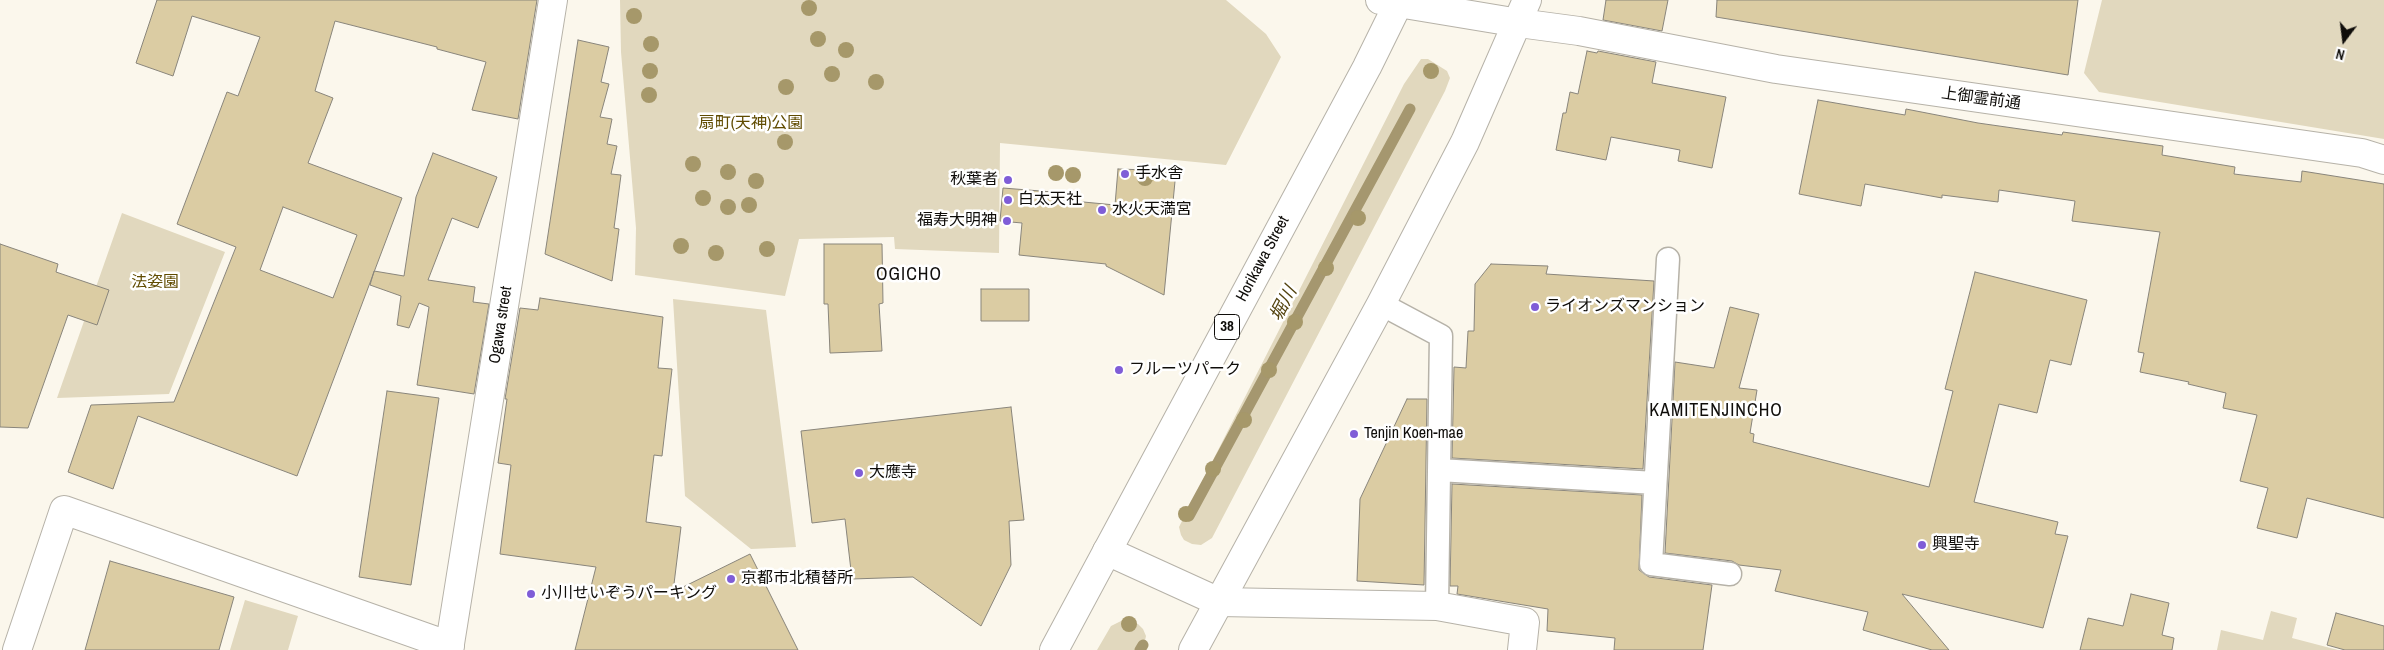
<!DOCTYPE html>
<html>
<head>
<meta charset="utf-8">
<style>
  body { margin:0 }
  #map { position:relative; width:2384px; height:650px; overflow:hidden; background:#fbf7ec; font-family:"Archivo Narrow",sans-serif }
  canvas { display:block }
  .north { position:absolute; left:2319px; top:15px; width:50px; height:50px; -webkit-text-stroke:4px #fff; paint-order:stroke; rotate:195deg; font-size:14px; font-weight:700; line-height:20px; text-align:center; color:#0f0d0a }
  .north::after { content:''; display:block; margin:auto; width:18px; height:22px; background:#0f0d0a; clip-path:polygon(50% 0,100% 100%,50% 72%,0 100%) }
</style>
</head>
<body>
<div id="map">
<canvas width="2384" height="650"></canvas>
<div class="north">N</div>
</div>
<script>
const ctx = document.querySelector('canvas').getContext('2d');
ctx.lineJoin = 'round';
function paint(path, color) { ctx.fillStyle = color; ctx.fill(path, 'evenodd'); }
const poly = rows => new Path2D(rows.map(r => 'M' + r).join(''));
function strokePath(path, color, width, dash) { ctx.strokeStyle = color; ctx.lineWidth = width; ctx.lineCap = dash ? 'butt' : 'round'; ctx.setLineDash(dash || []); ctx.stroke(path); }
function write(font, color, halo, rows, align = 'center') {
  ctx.font = font + ' "Archivo Narrow","Noto Sans JP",sans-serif'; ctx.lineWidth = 5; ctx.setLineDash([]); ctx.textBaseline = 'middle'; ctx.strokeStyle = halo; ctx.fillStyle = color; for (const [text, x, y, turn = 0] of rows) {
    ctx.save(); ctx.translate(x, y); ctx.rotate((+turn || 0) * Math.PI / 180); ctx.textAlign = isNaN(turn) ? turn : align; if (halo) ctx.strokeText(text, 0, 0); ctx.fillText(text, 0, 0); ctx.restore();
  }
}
paint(poly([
  [620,0,1226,0,1266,34,1281,57,1226,165,1000,143,999,253,895,249,894,237,799,239,785,296,635,275,636,228,621,52],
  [2102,0,2384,0,2384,139,2099,92,2084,73],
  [1421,59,1428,59,1447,71,1450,78,1445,91,1212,538,1201,545,1192,544,1184,540,1181,535,1179,527,1182,521,1404,84],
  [122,213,225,252,169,394,57,398],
  [673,299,766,310,796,547,751,549,685,496],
  [245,600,298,616,288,650,230,650],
  [2271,611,2297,618,2292,638,2338,650,2217,650,2221,630,2263,640],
  [1125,619,1138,624,1143,629,1146,636,1143,650,1097,650,1111,626]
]), '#e1d8be');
strokePath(poly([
  [1189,516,1410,109],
  [1140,650,1143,645]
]), '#a5976f', 11);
const building = poly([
  [157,0,537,0,518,119,472,110,486,62,437,49,437,47,335,21,315,91,333,98,308,163,402,198,297,476,138,416,113,489,68,472,91,405,174,402,236,247,177,224,227,92,238,96,260,37,192,16,173,76,136,63,157,0],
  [283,207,357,235,333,298,260,270,283,207],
  [1606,0,1668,0,1662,31,1603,20,1606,0],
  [1717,0,2078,0,2068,75,1716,17,1717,0],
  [578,40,609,47,601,82,609,84,600,117,612,119,607,144,617,146,611,174,621,175,614,228,619,229,612,281,545,254,578,40],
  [1587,51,1597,53,1598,51,1656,62,1652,83,1726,97,1712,168,1678,161,1680,150,1611,137,1606,160,1556,150,1563,113,1566,113,1570,92,1578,94,1587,51],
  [1818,100,1905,115,1906,109,1978,123,2062,135,2063,132,2163,146,2162,155,2235,167,2234,174,2301,182,2302,171,2384,184,2384,518,2307,498,2297,538,2257,528,2268,488,2240,481,2257,415,2223,408,2226,393,2188,384,2189,382,2140,372,2144,353,2138,352,2160,232,2072,221,2075,201,1999,190,1998,202,1942,195,1942,198,1865,184,1861,206,1799,194,1818,100],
  [433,153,497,177,478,228,452,218,428,280,475,287,473,302,489,304,474,394,417,385,429,307,419,303,409,328,397,325,401,296,370,285,374,271,404,276,416,197,433,153],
  [1118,169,1176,171,1164,295,1106,266,1106,264,1019,255,1022,223,1000,221,1003,188,1053,192,1052,199,1115,205,1118,169],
  [0,244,58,264,56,272,109,290,97,325,68,315,28,428,0,427,0,244],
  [824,244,882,244,883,303,879,304,882,351,830,353,828,304,824,304,824,244],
  [1491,264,1548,266,1546,274,1654,281,1643,469,1452,458,1454,367,1466,368,1468,331,1474,331,1475,284,1491,264],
  [1975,272,2087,300,2071,365,2050,360,2037,413,1999,404,1974,502,2058,522,2055,534,2068,536,2043,628,1902,594,1949,650,1932,650,1863,630,1868,612,1775,591,1781,570,1739,565,1732,561,1665,553,1675,362,1714,368,1730,307,1759,314,1739,388,1757,390,1750,433,1754,434,1753,442,1929,487,1953,391,1945,389,1975,272],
  [981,289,1029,289,1029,321,981,321,981,289],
  [540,298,663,317,658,368,672,369,662,456,654,455,646,522,681,527,673,592,750,554,798,650,575,650,596,567,500,554,511,465,498,463,507,399,505,399,520,308,538,310,540,298],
  [387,391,439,398,411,585,359,577,387,391],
  [1407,399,1427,399,1424,585,1357,581,1360,499,1407,399],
  [1011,407,1024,520,1009,521,1011,565,981,626,913,577,852,579,845,519,812,523,801,431,1011,407],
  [1452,484,1642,495,1639,570,1649,577,1712,585,1703,650,1614,650,1615,638,1547,631,1548,609,1457,594,1458,586,1450,586,1452,484],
  [110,561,234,597,219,650,85,650,110,561],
  [2131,594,2169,603,2162,635,2174,638,2172,650,2080,650,2088,618,2123,626,2131,594],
  [2336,613,2384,626,2384,650,2345,650,2327,645,2336,613]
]);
paint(building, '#dbcca3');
strokePath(building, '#89857b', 1);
const lane = poly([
  [1668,259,1651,564,1730,574],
  [1381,304,1441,336,1437,606],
  [1439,470,1655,483]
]);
const street = poly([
  [1380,0,1519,23,1579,31,1776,69,2362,153,2384,160],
  [1107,551,1219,602,1437,606,1525,622,1522,650],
  [17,650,64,510,450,646],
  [449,650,553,0]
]);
const primary = poly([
  [1054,650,1367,67,1400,0],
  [1193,650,1381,304,1465,142,1527,0]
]);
strokePath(lane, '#b6b2a8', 25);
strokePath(street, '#b6b2a8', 30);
strokePath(primary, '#b6b2a8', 30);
strokePath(lane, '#fff', 22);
strokePath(street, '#fff', 28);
strokePath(primary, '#fff', 28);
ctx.fillStyle = '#a6986a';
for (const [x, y] of [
  [809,8],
  [634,16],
  [818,39],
  [651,44],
  [846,50],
  [650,71],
  [1431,71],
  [832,74],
  [876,82],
  [786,87],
  [649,95],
  [785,142],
  [693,164],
  [728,172],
  [1056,173],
  [1073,175],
  [1145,178],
  [756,181],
  [703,198],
  [749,205],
  [728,207],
  [1358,218],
  [681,246],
  [767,249],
  [716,253],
  [1326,268],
  [1295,322],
  [1269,370],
  [1244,420],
  [1213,469],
  [1186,514],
  [1129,624]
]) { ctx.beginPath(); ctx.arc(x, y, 8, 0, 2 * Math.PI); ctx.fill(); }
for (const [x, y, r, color] of [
  [1125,174,5,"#7f5dd7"],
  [1008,180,5,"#7f5dd7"],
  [1008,200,5,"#7f5dd7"],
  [1102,210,5,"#7f5dd7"],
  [1007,221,5,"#7f5dd7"],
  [1535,307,5,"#7f5dd7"],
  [1119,370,5,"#7f5dd7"],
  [1354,434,5,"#7f5dd7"],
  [859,473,5,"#7f5dd7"],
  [1922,545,5,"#7f5dd7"],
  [731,579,5,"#7f5dd7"],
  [531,594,5,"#7f5dd7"]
]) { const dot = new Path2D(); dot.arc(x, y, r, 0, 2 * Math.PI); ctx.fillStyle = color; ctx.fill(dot); strokePath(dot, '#fff', 2); }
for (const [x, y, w] of [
  [1227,327,25]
]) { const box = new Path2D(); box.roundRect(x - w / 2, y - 12.5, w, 25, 4); ctx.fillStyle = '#fff'; ctx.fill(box); strokePath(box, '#0f0d0a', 1); }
write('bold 15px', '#0f0d0a', null, [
  ["38",1227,327]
]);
write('16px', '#0f0d0a', '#fff', [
  ["上御霊前通",1981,99,8],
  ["Horikawa Street",1263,259,-62],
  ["Ogawa street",501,325,-81]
]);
write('16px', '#604b00', '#fff', [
  ["扇町(天神)公園",751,124],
  ["法姿園",155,283]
]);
write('16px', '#0f0d0a', '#fff', [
  ["手水舎",1135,174],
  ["秋葉者",998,180,"right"],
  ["白太天社",1018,200],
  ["水火天満宮",1112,210],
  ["福寿大明神",997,221,"right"],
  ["ライオンズマンション",1545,307],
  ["フルーツパーク",1129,370],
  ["Tenjin Koen-mae",1364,434],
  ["大應寺",869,473],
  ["興聖寺",1932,545],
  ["京都市北積替所",741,579],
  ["小川せいぞうパーキング",541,594]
], 'left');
ctx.letterSpacing = '1px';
write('18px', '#0f0d0a', '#fff', [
  ["OGICHO",909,275],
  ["KAMITENJINCHO",1716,411]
]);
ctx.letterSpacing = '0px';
write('italic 18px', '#53430f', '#fff', [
  ["堀川",1284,304,-62]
]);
</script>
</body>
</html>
